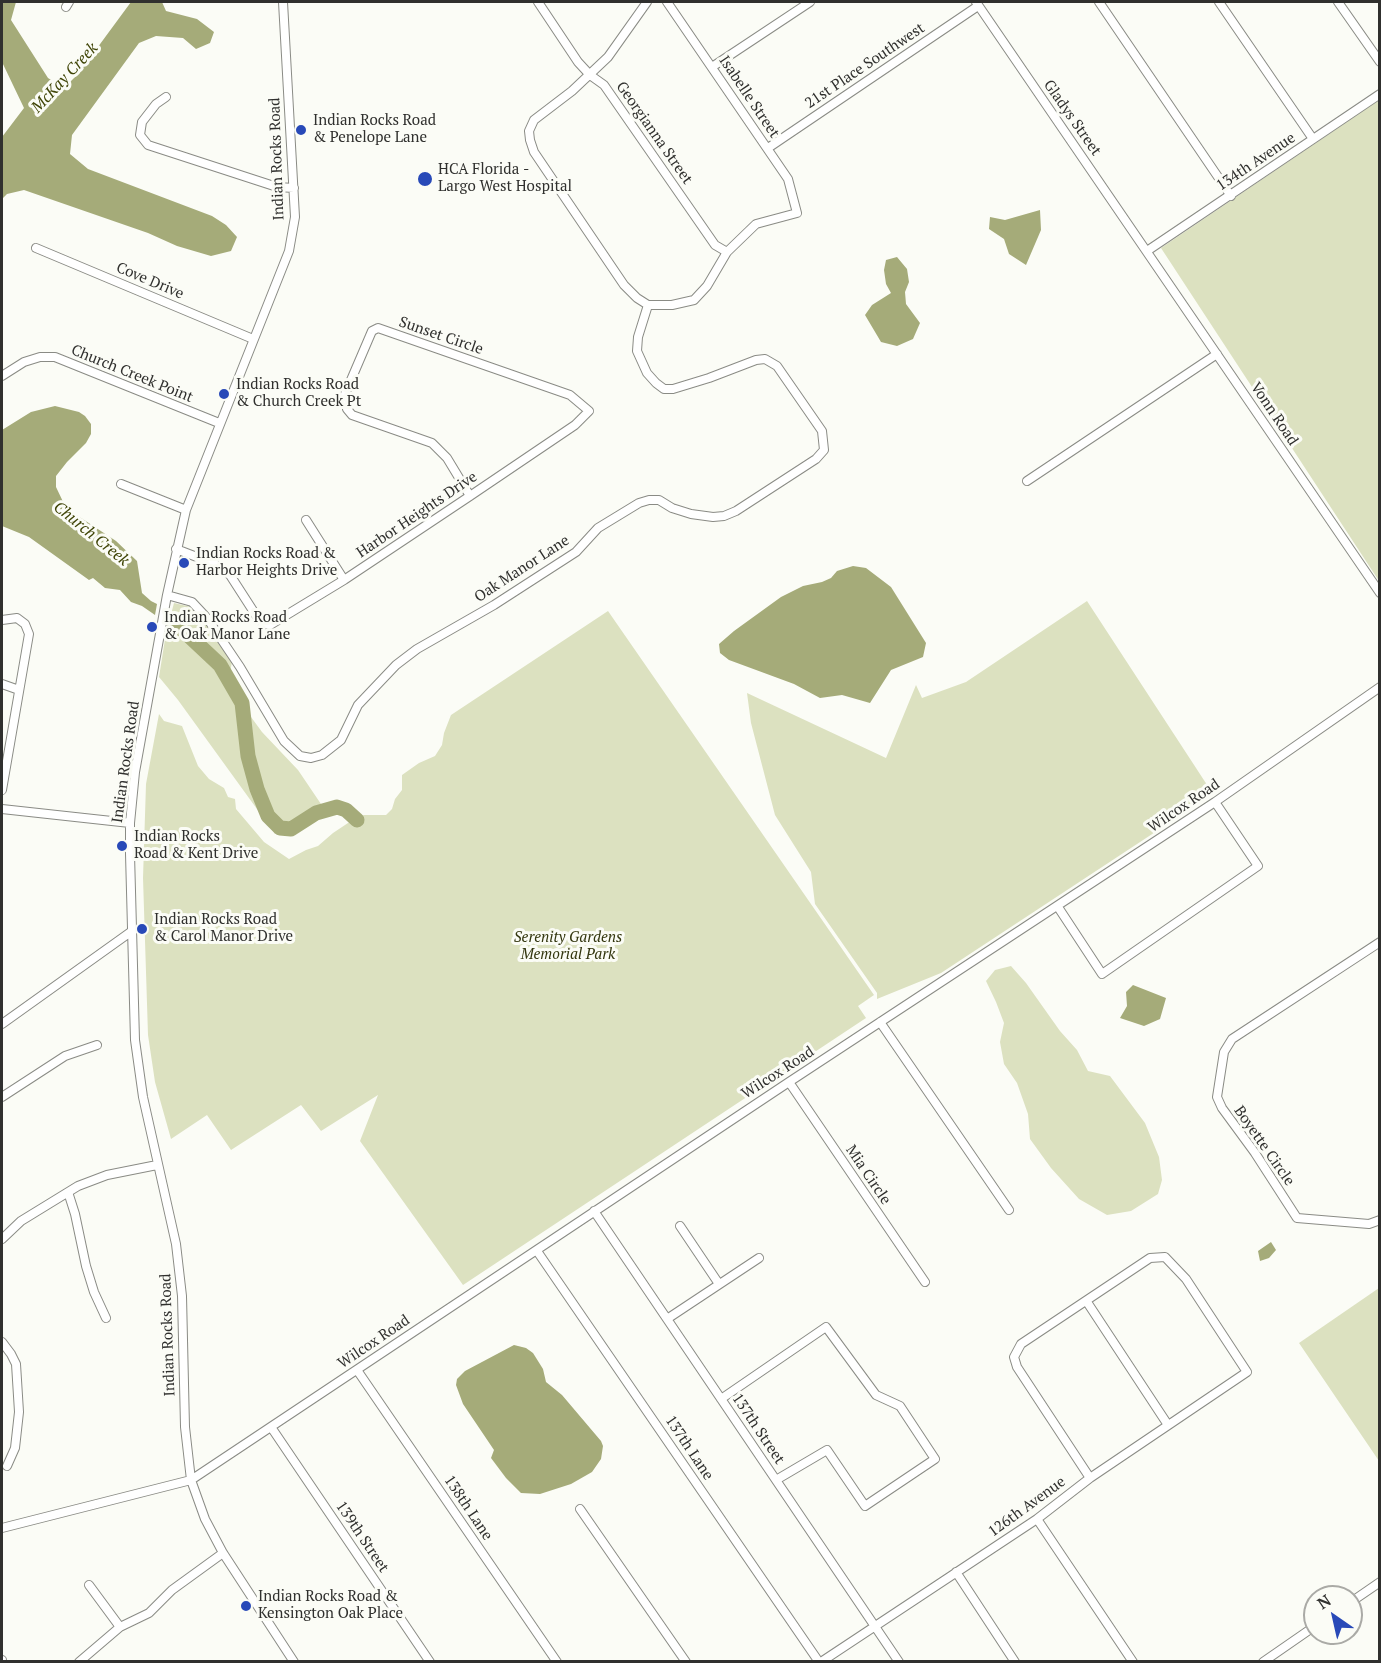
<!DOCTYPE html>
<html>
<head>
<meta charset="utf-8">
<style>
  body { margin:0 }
  #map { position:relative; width:1381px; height:1663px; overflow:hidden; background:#fbfcf6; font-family:"PT Serif",serif }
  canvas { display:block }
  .frame { position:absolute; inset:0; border:3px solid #30302e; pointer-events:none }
  .north { position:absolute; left:1303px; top:1585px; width:60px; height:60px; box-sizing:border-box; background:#fbfcf6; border:2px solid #aaaaa6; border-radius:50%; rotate:326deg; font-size:16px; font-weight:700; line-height:24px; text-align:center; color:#30302e }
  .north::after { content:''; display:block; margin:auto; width:21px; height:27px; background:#2849b8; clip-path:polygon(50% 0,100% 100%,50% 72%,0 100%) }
</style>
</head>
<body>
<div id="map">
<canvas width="1381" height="1663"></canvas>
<div class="frame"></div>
<div class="north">N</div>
</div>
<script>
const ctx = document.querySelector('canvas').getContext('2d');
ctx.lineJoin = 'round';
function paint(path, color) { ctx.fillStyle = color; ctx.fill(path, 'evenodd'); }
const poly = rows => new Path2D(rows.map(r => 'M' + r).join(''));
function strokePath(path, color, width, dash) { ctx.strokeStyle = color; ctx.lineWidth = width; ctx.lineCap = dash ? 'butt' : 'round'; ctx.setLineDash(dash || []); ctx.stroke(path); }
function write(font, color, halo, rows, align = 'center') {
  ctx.font = font + ' "PT Serif",serif'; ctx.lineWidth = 6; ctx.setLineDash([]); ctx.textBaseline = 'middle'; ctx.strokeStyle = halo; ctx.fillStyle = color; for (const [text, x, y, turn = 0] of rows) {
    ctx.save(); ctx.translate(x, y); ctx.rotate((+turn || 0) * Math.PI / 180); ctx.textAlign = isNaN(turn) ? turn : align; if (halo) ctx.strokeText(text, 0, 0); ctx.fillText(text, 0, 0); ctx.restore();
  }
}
paint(poly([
  [1379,100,1379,581,1161,248],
  [1087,601,1213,794,941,973,872,1001,877,999,877,993,815,904,811,872,775,815,751,723,747,693,886,758,916,685,922,698,966,682],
  [174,603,191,607,203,620,232,662,229,678,243,706,262,732,298,770,321,804,275,834,178,700,159,677,166,633],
  [608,611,874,995,858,1006,866,1018,463,1285,360,1141,378,1095,321,1131,301,1105,231,1150,207,1115,171,1139,155,1082,148,1035,143,878,146,784,159,714,164,721,182,726,198,766,209,779,224,788,228,797,235,799,236,809,264,842,289,859,306,850,318,846,333,833,360,815,386,815,392,809,395,799,402,790,402,775,419,763,435,756,442,745,444,733,451,715],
  [1011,966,1026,983,1060,1031,1077,1050,1088,1071,1110,1076,1145,1123,1159,1157,1162,1180,1158,1194,1131,1211,1107,1215,1079,1199,1051,1168,1030,1139,1028,1114,1017,1083,1004,1064,1000,1042,1004,1023,996,1002,986,981,995,970],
  [1379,1288,1379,1461,1299,1343]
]), '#dce1c0');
paint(poly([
  [2,2,16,2,11,20,48,78,56,83,69,83,78,74,131,2,162,2,166,11,197,19,214,32,210,43,196,49,183,38,156,36,139,43,72,135,70,154,88,169,212,216,226,225,237,237,231,251,211,256,177,246,148,233,24,190,7,194,2,199,2,137,24,108,2,62],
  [1040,210,1041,230,1026,265,1009,254,1004,239,989,229,990,217,1005,220],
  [897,257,907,269,909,282,905,292,906,304,920,323,913,339,897,346,881,342,865,315,872,305,891,293,886,284,884,270,886,260],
  [55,406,79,412,85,416,91,424,91,434,86,443,67,462,56,476,56,487,66,508,116,541,137,561,142,593,151,601,157,604,155,615,142,606,131,602,120,590,105,588,93,578,89,580,29,537,2,526,2,430,31,412],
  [853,566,866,568,891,587,926,643,923,657,891,670,870,703,842,695,820,698,794,684,729,660,720,653,719,644,734,631,781,597,803,586,822,582,831,578,837,571],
  [1133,985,1166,998,1160,1019,1144,1026,1120,1018,1127,1006,1126,992],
  [1271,1242,1276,1250,1269,1258,1260,1261,1258,1251],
  [514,1345,526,1348,533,1353,543,1369,546,1382,562,1395,601,1441,603,1446,601,1459,592,1472,571,1484,540,1494,521,1493,506,1478,491,1458,494,1450,463,1404,456,1385,457,1379,465,1371]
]), '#a5ab79');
strokePath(poly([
  [171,619,220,665,242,703,248,756,257,789,268,816,280,828,291,829,316,813,337,807,346,810,357,820]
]), '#a5ab79', 15);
const minor = poly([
  [283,2,295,217,289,251,186,510,167,595,135,772,130,823,130,854,135,1040,143,1097,176,1244,182,1296,185,1427,191,1480,205,1519,223,1553,294,1662],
  [538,2,578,62,590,75,604,85,715,245,727,252],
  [647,2,608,57,572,91,534,120,529,131,530,140,534,152,624,285,637,298,648,305,672,305,694,300,707,286,727,252,756,224,797,213,788,179,667,2],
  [976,2,1380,593],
  [1099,2,1231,196],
  [1219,2,1313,139],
  [1338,2,1380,62],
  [66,7,69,2],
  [712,67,810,2],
  [166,97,156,104,142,122,140,135,148,145,277,187,294,188],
  [768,148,978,6],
  [36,248,253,339],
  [1147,251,1380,94],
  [2,376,24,362,40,357,55,357,219,423],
  [1027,481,1217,354],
  [121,484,186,510],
  [306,520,344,580],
  [176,549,215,564,230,575,259,620,265,624,270,625,344,580,470,496,575,425,589,411,570,395,378,328,372,331,345,394,347,409,352,415,432,443,447,458,470,496],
  [167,595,192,602,207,618,240,667,284,741,300,756,311,758,322,755,341,740,358,705,396,665,417,649,494,605,576,552,598,528,639,503,649,500,659,500,672,508,691,514,713,517,724,516,736,511,816,459,824,450,822,431,777,366,765,359,756,360,709,378,673,389,664,389,656,383,647,373,637,351,638,337,648,305],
  [2,620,17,618,25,624,29,634,2,790],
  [2,684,19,690],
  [2,809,130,823],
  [1058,907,1102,974,1258,866,1215,802],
  [1380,942,1232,1039,1224,1052,1217,1097,1222,1108,1255,1153,1297,1218,1369,1224,1380,1220],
  [880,1022,1009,1210],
  [2,1024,132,931],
  [789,1082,925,1282],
  [2,1097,65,1056,97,1045],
  [68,1192,75,1214,86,1266,94,1292,106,1318],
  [594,1211,899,1662],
  [680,1226,719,1284],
  [2,1239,21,1221,78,1186,107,1175,157,1165],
  [537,1251,819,1662],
  [1087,1302,1168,1425],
  [667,1319,759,1258],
  [2,1342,11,1354,16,1364,19,1412,15,1448,7,1466],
  [357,1370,557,1662],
  [721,1399,826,1327,876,1395,900,1406,935,1459,865,1506,827,1450,776,1480],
  [271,1427,430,1662],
  [580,1509,686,1662],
  [1037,1519,1133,1662],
  [2,1528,191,1480,789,1082,1215,802,1380,687],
  [956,1572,1015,1662],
  [89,1585,120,1627],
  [1351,1602,1380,1582],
  [2,1660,2,1662],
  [79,1662,120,1627,149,1613,172,1590,223,1553],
  [821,1662,1037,1519,1090,1478,1247,1372,1186,1279,1165,1257,1150,1258,1021,1344,1014,1357,1017,1367,1090,1478],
  [1263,1662,1315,1626]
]);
strokePath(minor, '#8a8b85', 10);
strokePath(minor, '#fff', 8);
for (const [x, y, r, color] of [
  [301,130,6,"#2849b8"],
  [425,179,8,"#2849b8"],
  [224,394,6,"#2849b8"],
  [184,563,6,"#2849b8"],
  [152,627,6,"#2849b8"],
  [122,846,6,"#2849b8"],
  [142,929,6,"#2849b8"],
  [246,1606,6,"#2849b8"]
]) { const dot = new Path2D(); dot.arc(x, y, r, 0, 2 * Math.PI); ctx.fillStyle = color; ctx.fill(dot); strokePath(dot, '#fbfcf6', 2); }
write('15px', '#30302e', '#fbfcf6', [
  ["21st Place Southwest",865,66,-34],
  ["Isabelle Street",749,97,56],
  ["Gladys Street",1072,118,55],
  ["Georgianna Street",654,133,55],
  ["Indian Rocks Road",277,159,-92],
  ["134th Avenue",1256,162,-34],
  ["Cove Drive",150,281,23],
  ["Sunset Circle",441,336,19],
  ["Church Creek Point",132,374,22],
  ["Vonn Road",1274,414,56],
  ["Harbor Heights Drive",417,515,-34],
  ["Oak Manor Lane",522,569,-33],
  ["Indian Rocks Road",126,762,-82],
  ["Wilcox Road",1184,806,-34],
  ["Wilcox Road",778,1073,-33],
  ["Boyette Circle",1264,1146,55],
  ["Mia Circle",868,1175,56],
  ["Indian Rocks Road",168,1335,-92],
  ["Wilcox Road",374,1342,-34],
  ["137th Street",758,1429,56],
  ["137th Lane",689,1448,56],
  ["126th Avenue",1027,1507,-36],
  ["138th Lane",468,1508,56],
  ["139th Street",362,1537,56]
]);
write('15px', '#30302e', '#fbfcf6', [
  ["Indian Rocks Road",313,121],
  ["& Penelope Lane",313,138],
  ["HCA Florida -",438,170],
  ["Largo West Hospital",438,187],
  ["Indian Rocks Road",236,385],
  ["& Church Creek Pt",236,402],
  ["Indian Rocks Road &",196,554],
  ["Harbor Heights Drive",196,571],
  ["Indian Rocks Road",164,618],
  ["& Oak Manor Lane",164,635],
  ["Indian Rocks",134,837],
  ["Road & Kent Drive",134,854],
  ["Indian Rocks Road",154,920],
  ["& Carol Manor Drive",154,937],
  ["Indian Rocks Road &",258,1597],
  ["Kensington Oak Place",258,1614]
], 'left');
write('italic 15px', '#33360e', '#fbfcf6', [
  ["Serenity Gardens",568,938],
  ["Memorial Park",568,955]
]);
write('italic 16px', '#3f4406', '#fbfcf6', [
  ["McKay Creek",65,78,-47],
  ["Church Creek",91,534,39]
]);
</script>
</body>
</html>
